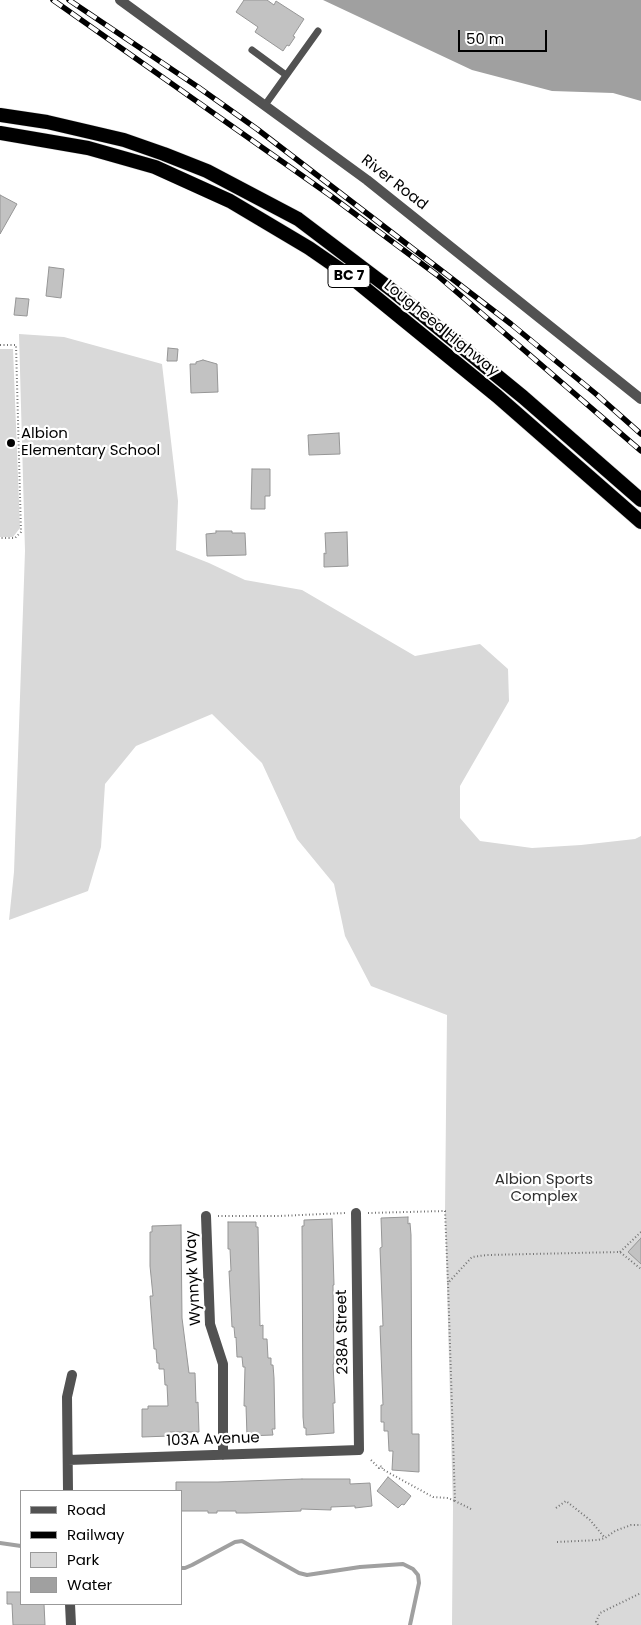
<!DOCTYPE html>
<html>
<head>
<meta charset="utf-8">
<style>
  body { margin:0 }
  #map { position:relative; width:641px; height:1625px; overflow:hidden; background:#fff; font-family:Poppins,sans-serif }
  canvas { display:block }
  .legend { position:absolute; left:20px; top:1490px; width:162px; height:115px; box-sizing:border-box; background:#fff; border:1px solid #999; margin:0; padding:6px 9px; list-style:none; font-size:15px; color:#000 }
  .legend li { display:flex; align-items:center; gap:10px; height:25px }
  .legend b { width:25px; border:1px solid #999 }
  .scale { position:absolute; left:458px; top:30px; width:89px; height:22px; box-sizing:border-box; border:2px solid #000; border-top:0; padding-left:6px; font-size:15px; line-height:18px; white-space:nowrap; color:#000; -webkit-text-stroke:4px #fff; paint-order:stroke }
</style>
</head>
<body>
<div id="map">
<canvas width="641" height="1625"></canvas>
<ul class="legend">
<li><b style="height:6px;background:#525252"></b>Road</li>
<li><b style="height:6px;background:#000"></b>Railway</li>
<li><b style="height:14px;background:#d9d9d9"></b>Park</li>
<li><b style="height:14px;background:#a0a0a0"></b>Water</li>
</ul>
<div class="scale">50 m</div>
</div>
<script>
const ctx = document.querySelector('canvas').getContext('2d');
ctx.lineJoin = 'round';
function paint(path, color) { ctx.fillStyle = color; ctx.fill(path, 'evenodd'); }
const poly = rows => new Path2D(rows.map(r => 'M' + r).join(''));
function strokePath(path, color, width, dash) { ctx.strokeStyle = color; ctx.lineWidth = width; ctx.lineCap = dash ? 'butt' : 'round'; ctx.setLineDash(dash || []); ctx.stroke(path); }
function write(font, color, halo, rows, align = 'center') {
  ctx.font = font + ' Poppins,sans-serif'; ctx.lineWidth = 4.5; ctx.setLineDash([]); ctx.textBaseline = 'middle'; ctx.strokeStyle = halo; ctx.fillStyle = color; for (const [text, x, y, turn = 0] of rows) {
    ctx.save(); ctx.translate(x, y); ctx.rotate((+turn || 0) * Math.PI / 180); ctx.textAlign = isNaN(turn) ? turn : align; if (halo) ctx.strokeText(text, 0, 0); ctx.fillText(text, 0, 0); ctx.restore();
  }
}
paint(poly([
  [19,334,64,337,162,364,178,501,176,550,209,563,245,580,302,590,415,656,480,644,508,669,509,701,460,786,460,818,480,841,532,848,581,845,635,839,641,836,641,1625,452,1625,453,1508,445,1211,447,1015,371,986,345,936,334,884,297,839,262,763,212,714,136,746,105,784,101,847,88,891,9,920,14,872,25,551],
  [0,349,13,349,20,528,13,537,0,537]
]), '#d9d9d9');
paint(poly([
  [323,0,641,0,641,101,613,93,552,91,472,70]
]), '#a0a0a0');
strokePath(poly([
  [0,1543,21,1546],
  [181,1568,185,1568,192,1565,235,1542,242,1541,299,1573,307,1575,360,1567,403,1564,413,1569,418,1575,419,1583,410,1625]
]), '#a0a0a0', 4);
const building = poly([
  [244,0,267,0,274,5,276,1,304,19,293,36,295,37,289,46,287,45,283,51,255,32,258,27,236,12,244,0],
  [0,195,17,204,0,234,0,195],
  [49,267,64,269,61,298,46,296,49,267],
  [16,298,29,299,27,316,14,315,16,298],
  [168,348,178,349,177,361,167,361,168,348],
  [203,360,217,364,218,392,191,393,190,364,196,364,196,362,203,360],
  [339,433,340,454,309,455,308,435,339,433],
  [252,469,270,469,270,496,265,496,265,509,251,509,252,469],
  [216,531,232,531,232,533,245,533,246,555,207,556,206,534,216,533,216,531],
  [347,532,348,566,324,567,324,553,326,554,325,533,347,532],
  [408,1217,408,1224,410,1223,411,1235,412,1434,419,1434,419,1472,392,1470,393,1451,389,1451,388,1431,384,1431,384,1422,381,1422,381,1405,383,1405,380,1326,383,1326,380,1248,382,1247,381,1218,408,1217],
  [332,1219,334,1285,333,1285,334,1364,333,1364,335,1403,333,1403,334,1433,306,1435,306,1428,304,1428,303,1417,302,1226,304,1226,304,1220,332,1219],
  [228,1222,256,1222,256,1227,258,1227,260,1326,263,1325,263,1339,267,1339,268,1358,271,1358,271,1365,273,1365,274,1378,275,1429,272,1429,273,1435,247,1436,246,1406,244,1406,245,1367,243,1367,242,1357,237,1357,236,1337,235,1338,234,1327,232,1327,229,1271,231,1271,230,1249,228,1249,228,1222],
  [181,1225,182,1318,189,1373,195,1373,196,1403,198,1402,199,1432,170,1432,170,1436,142,1437,142,1409,148,1409,148,1406,168,1406,167,1385,165,1385,164,1369,159,1369,159,1363,157,1363,156,1349,154,1349,151,1310,150,1296,153,1296,150,1266,150,1232,152,1232,152,1226,181,1225],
  [641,1238,641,1264,628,1252,641,1238],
  [388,1477,411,1496,404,1505,402,1504,398,1508,377,1491,388,1477],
  [302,1479,350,1479,350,1484,370,1483,372,1506,355,1508,355,1506,331,1507,331,1510,301,1509,301,1511,247,1513,236,1513,236,1511,217,1511,217,1513,208,1513,208,1511,181,1511,181,1491,176,1491,176,1482,218,1482,302,1479],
  [7,1592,21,1592,21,1604,44,1604,45,1625,13,1625,12,1604,7,1604,7,1592]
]);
paint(building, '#c2c2c2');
strokePath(building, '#969696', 1);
const trunk = poly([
  [0,115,47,122,124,140,164,154,207,171,298,219,397,294,523,397,641,500],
  [0,133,88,148,155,167,230,201,309,248,351,277,497,396,641,522]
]);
strokePath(trunk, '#dbdbdb', 15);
strokePath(poly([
  [0,345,16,345,21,532,15,538,0,538],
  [368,1213,445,1211,448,1283],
  [218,1216,279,1216,345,1213],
  [620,1252,641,1232],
  [371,1460,379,1468,380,1466,383,1467,382,1469,433,1497,448,1498,455,1501],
  [556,1508,566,1501,590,1520,605,1538],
  [471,1509,455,1501,448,1283,472,1257,487,1255,620,1252,641,1269],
  [557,1542,598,1540,605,1538,615,1531,631,1525,641,1525],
  [598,1625,596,1622,600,1613,641,1593]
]), '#747474', 2, [1, 2.5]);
strokePath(poly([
  [252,50,286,75],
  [265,105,318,31]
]), '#525252', 7);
strokePath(poly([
  [206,1216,210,1324,223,1364,223,1455],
  [68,1460,359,1450,356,1213],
  [68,1491,67,1397,72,1375],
  [70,1604,71,1625]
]), '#525252', 10);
strokePath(poly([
  [120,0,367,180,641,399]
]), '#525252', 10);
strokePath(trunk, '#000', 14);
const rail = poly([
  [53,0,331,196,437,275,641,451],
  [69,0,198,87,257,129,511,324,596,394,641,434]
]);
strokePath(rail, '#000', 5.5);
strokePath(rail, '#fff', 4, [11]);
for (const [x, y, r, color] of [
  [11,443,5,"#000"]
]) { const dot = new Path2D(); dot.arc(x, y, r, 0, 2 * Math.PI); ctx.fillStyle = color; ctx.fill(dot); strokePath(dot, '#fff', 2); }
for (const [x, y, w] of [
  [349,276,42]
]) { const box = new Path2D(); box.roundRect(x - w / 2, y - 11.5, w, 23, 4); ctx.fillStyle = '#fff'; ctx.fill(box); strokePath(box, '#000', 1); }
write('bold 14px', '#000', null, [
  ["BC 7",349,276]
]);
write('15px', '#000', '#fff', [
  ["River Road",394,183,38],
  ["Lougheed Highway",441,329,39],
  ["Wynnyk Way",194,1278,-93],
  ["238A Street",343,1332,-91],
  ["103A Avenue",213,1440,-2]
]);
write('15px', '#000', '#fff', [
  ["Albion",21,434],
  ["Elementary School",21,451]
], 'left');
write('15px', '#303030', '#fff', [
  ["Albion Sports",544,1180],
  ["Complex",544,1197]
]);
</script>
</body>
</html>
